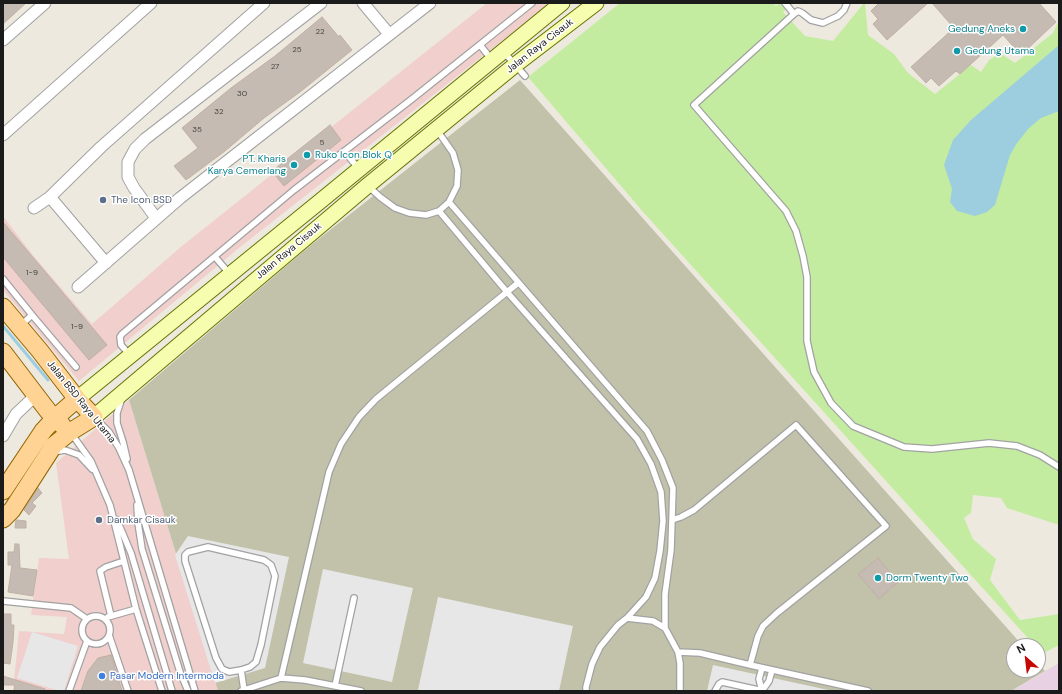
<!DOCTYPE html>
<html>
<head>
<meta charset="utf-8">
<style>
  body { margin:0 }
  #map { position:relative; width:1062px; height:694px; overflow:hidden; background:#eee9df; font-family:"DM Sans",sans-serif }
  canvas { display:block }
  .frame { position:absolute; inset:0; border:4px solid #1b1b1b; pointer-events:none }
  .north { position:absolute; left:1006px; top:638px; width:40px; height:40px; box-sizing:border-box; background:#fff; border:1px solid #a4a4a4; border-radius:50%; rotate:332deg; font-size:11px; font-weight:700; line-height:16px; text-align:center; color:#1b1b1b }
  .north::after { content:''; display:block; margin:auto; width:14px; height:18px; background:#c60600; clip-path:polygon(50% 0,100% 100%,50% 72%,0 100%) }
</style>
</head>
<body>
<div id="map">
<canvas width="1062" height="694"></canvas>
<div class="frame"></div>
<div class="north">N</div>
</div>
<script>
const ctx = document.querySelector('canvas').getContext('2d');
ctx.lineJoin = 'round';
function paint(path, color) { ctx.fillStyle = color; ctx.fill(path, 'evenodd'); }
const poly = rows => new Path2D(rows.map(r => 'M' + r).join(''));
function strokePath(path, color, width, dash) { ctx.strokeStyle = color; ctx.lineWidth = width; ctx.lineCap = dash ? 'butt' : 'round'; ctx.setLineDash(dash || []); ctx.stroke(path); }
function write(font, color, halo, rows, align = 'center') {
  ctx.font = font + ' "DM Sans",sans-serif'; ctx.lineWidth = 3; ctx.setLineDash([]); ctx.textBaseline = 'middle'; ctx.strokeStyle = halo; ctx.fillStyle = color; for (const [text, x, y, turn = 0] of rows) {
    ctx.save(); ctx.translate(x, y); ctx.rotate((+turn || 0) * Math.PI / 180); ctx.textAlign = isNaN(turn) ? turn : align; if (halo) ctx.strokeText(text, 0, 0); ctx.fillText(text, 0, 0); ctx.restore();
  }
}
paint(poly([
  [487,3,550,3,239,248,79,381,3,290,3,216,32,254,92,324,182,246],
  [129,400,218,691,13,691,19,631,64,634,67,617,31,615,39,558,69,559,56,463]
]), '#f0cfcd');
paint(poly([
  [1059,663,1059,691,1011,691,1017,688]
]), '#e7d1e2');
paint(poly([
  [520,80,1023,646,1014,646,1014,670,1038,670,1038,663,1045,671,1011,691,218,691,129,400,311,245]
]), '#c2c2ab');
paint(poly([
  [620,3,773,3,776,6,779,3,794,3,783,12,805,36,833,41,864,3,865,3,868,35,894,54,908,73,935,94,971,65,981,72,989,60,1000,53,1015,63,1053,33,1059,20,1059,525,1007,508,1001,498,973,495,971,513,964,518,973,539,996,559,990,580,1020,620,1059,614,1059,645,1042,654,1038,649,1038,646,1035,646,644,213,528,77]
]), '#c4eca1');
paint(poly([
  [188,536,289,557,265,668,215,683,175,555],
  [323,569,413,588,392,682,303,663],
  [438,597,573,626,559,691,418,690],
  [32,632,78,646,64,691,60,691,17,678],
  [713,665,833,691,707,691]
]), '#e7e7e7');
paint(poly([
  [1059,45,1059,111,1041,118,1029,128,1017,143,1010,155,995,205,987,212,975,216,957,211,950,202,952,189,944,165,953,140,971,120]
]), '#9ccedf');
strokePath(poly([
  [3,326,48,380]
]), '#9ccedf', 3);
const building = poly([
  [3,3,26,3,3,24,3,3],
  [879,3,928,3,887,40,873,24,878,19,871,11,879,3],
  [932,3,1039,3,1056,22,1021,55,1003,35,960,74,956,71,939,86,931,78,926,83,911,67,954,28,932,3],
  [322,17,339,37,340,35,352,50,300,92,264,118,225,151,186,180,174,166,198,148,182,128,231,88,275,56,322,17],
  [330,125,341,140,284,186,272,171,330,125],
  [3,222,107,345,89,360,3,257,3,222],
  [38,488,42,493,32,503,36,506,29,515,24,510,38,488],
  [16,520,26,521,26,528,15,528,16,520],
  [15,544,19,544,20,568,37,570,33,596,8,592,12,565,8,565,8,552,14,552,15,544],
  [878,558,898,582,879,599,858,574,878,558],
  [3,614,11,614,11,625,14,625,13,642,10,664,3,663,3,614],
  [111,655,122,691,81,691,88,671,98,658,111,655],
  [3,676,45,689,45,691,14,691,15,685,3,685,3,676]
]);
paint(building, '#c5bbb3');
strokePath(building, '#c0b0a1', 1);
const service = poly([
  [785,3,794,14],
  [847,3,844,10,838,16,823,23,811,20,802,13,798,11,794,14,694,105,786,211,796,231,803,256,807,277,807,341,814,372,831,403,853,426,904,447,932,449,989,443,1017,446,1040,455,1059,467],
  [480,45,492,60],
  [503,51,525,76],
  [344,151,359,169],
  [368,186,380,197,395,208,409,213,426,215,439,211,449,202,457,186,458,170,453,153,437,130],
  [449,202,647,431,662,460,673,488,671,550,665,594,665,628],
  [439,211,507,292,637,439,651,464,661,492,663,521,660,551,655,578,646,597,627,618],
  [215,257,229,273],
  [3,279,32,315],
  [21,325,32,315,76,367],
  [130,355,121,345,120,337,122,334,294,190,412,99,532,3],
  [122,398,117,413,117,423,123,442,127,459],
  [96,419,109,432,119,448,129,470,195,691],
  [71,433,91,461,110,505,136,609,162,691],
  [53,452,65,450,79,455,92,469],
  [137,505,138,523,142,549,180,672,188,691],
  [117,520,131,553,172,691],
  [672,520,681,517,694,510,796,425,886,526,777,613,763,626,758,636,750,665],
  [208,547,264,560,271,565,275,576,261,645,256,662,250,667,241,670,229,672,222,669,216,658,185,561,185,555,188,552,208,547],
  [3,601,71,608,87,619],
  [111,616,100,571,106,567,124,561],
  '82 630a14 14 0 1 1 28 0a14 14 0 1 1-28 0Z',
  [108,617,136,609],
  [109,635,128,691],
  [678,652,700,653,750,665,868,691],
  [241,670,244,690],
  [281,678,329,472,341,444,359,417,376,399,518,283],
  [335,686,354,598],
  [69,691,87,641],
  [241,691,281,678,305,680,361,691],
  [586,691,586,687,592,664,600,647,618,625,627,618,653,621,665,628,678,652,680,663,680,691],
  [715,691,719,684,722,682,763,691],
  [762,691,759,679,762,668],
  [762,691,769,681,772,670]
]);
const minor = poly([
  [363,3,389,34],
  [3,40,45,3],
  [3,135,151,3],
  [50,197,106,263],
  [34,208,50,197,101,147,264,3],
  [156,218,134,188,128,177,128,162,135,149,145,139,321,3],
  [78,287,180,198,430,3],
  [3,436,16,414,34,397]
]);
const secondary = poly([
  [77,399,318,203,562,3],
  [94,417,367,186,515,65,596,3]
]);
const primary = poly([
  [3,307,40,351,77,399,94,417,70,432,54,445,12,510,3,519],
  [3,352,48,411,62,425],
  [3,491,43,431,55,418,77,399]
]);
strokePath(service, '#a2a2a2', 8);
strokePath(minor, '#a2a2a2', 13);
strokePath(secondary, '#647400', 17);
strokePath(primary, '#926600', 19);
strokePath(service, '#fff', 5.5);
strokePath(minor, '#fff', 11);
strokePath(secondary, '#f7fdae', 15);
strokePath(primary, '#ffd393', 17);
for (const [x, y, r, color] of [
  [1023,29,4,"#0f9aa8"],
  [957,51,4,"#0f9aa8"],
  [307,155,4,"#0f9aa8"],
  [294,165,4,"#0f9aa8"],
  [103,200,4,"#5c6f8a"],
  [99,520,4,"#5c6f8a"],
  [878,578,4,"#0f9aa8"],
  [102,676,4,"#3f7fe0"]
]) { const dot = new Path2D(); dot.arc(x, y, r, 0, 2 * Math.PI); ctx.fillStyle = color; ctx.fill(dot); strokePath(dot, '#fff', 1.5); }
write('8px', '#464341', null, [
  ["22",320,32],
  ["25",297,50],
  ["27",275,67],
  ["30",242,94],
  ["32",219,112],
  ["35",197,130],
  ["5",322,143],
  ["1-9",32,273],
  ["1-9",77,327]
]);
write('10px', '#0d838f', '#fff', [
  ["Gedung Aneks",1015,29,"right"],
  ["Gedung Utama",965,51],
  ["Ruko Icon Blok Q",315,155],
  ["PT. Kharis",286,159,"right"],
  ["Karya Cemerlang",286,171,"right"],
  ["Dorm Twenty Two",886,578]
], 'left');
write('10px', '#1b1b1b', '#fff', [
  ["Jalan Raya Cisauk",540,46,-38],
  ["Jalan Raya Cisauk",289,251,-40],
  ["Jalan BSD Raya Utama",81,402,51]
]);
write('10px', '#4e5e75', '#fff', [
  ["The Icon BSD",111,200],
  ["Damkar Cisauk",107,520]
], 'left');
write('10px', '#366cbe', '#fff', [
  ["Pasar Modern Intermoda",110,676]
], 'left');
</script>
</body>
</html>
